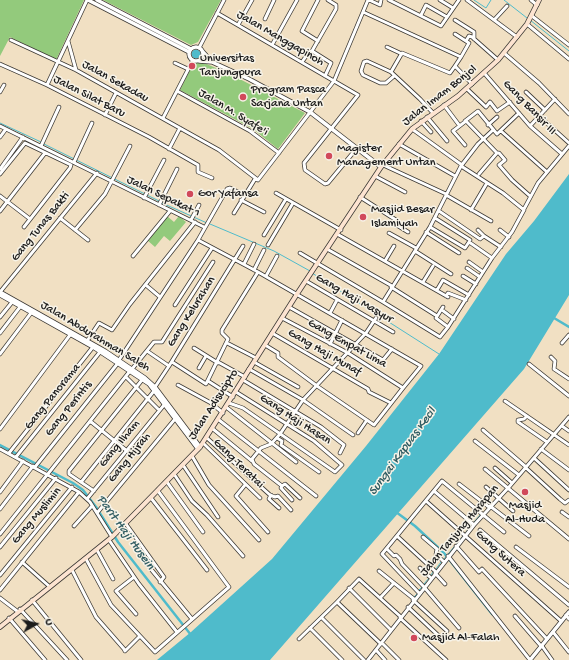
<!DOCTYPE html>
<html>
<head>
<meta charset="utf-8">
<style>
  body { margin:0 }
  #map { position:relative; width:569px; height:660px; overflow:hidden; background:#f1e0c3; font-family:"Gochi Hand",sans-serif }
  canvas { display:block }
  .north { position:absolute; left:16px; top:604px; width:40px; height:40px; -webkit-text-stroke:3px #f7f3e8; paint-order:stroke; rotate:82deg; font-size:11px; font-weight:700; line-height:16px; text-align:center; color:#1c1c1c }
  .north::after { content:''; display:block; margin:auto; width:14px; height:18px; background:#1c1c1c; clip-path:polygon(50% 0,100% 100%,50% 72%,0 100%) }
</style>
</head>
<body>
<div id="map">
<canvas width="569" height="660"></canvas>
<div class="north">U</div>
</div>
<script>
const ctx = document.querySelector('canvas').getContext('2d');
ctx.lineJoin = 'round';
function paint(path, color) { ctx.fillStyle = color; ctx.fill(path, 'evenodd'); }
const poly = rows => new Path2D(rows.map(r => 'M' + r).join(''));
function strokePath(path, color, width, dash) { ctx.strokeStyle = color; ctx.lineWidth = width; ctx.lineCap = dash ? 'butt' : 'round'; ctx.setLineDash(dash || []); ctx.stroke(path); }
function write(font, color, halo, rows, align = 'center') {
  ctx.font = font + ' "Gochi Hand",sans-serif'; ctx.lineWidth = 3; ctx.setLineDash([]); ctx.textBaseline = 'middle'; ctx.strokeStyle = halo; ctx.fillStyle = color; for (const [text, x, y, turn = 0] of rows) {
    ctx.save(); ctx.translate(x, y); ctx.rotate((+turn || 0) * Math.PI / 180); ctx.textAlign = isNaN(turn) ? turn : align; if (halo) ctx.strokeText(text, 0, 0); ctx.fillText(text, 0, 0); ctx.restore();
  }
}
paint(poly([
  [0,0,84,0,56,60,10,37,0,56],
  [103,0,221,0,198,42,191,45],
  [202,62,232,75,305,113,278,149,253,129,180,90,191,68,194,63],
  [167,216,174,222,179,216,186,222,170,241,164,236,155,247,147,240]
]), '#93ca7c');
paint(poly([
  '191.5 54a4.5 4.5 0 1 1 9 0a4.5 4.5 0 1 1-9 0Z',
  [569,174,569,295,524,369,270,660,157,660,191,632,272,559,366,446,439,354,506,254,534,221]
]), '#4fbbcb');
strokePath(poly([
  [474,0,486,8,491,0],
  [504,0,527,18],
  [530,20,569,51],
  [0,123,41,142],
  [44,144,159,201],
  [162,203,207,223],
  [210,224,274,251,310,271],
  [312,273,439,354],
  [474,522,481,514],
  [466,532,471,526],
  [444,559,463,536],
  [436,569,441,562],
  [431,575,433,572],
  [424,584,429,578],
  [419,590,422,587],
  [414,597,417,594]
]), '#4fbbcb', 1);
strokePath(poly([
  [554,318,569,327],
  [0,445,73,483,83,490,96,507,118,542,191,635],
  [396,512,415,526,444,553,492,614]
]), '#4fbbcb', 2.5);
const minor = poly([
  [369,0,380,5,381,0],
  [389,0,441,26,459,0],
  [440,0,453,8],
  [467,0,517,37],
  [531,0,537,5],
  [363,12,461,57,455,66,472,84],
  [217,13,358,95,304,163,305,170,325,184,328,183,357,148],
  [421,15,426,5,447,17],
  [532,16,569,45],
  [265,19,274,0],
  [495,19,507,6],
  [455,20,474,32,474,39],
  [527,24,569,59],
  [238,25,252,0],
  [455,34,469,43,461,57],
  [11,40,76,70,219,150,258,180,334,81,368,0],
  [68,41,76,70],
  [318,41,302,31,318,0],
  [466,41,469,36,472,37,498,60],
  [272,45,297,0],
  [387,47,402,54],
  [199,48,224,0],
  [504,53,539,83,569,114],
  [302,62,309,52,312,51],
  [175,63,188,69],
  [0,64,47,85,149,137,198,165,198,172,212,178],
  [391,72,402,53,450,73,455,66],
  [485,74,530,126,562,154],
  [325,76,331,63,312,51,336,9,336,5,328,0],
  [394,76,386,83,380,83,363,75,361,71,364,62,367,61,391,72,420,99,433,113],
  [47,85,87,0],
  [467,89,486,107,490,102,497,111,510,102],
  [177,91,250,131,279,153],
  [0,92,4,85],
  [526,92,545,110],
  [444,105,459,125],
  [105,115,116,93],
  [539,116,569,143],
  [427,117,447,141],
  [163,118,193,60],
  [421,121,431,132],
  [465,121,478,111,497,134,519,113],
  [488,125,497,117],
  [0,126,204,227],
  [530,126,555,99],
  [412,129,462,165],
  [501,131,547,172],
  [0,137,6,129],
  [399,144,455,176],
  [465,145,453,131,466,121,497,153,479,174],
  [41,146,59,107],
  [169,149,180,128],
  [497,153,499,153,505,160,499,165,512,180,530,196],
  [74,162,92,123],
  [383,165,446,194],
  [0,169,23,137],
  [0,174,25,143,71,165,70,168,24,227],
  [375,176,405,192],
  [276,193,341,230],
  [244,195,230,188,227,189,198,240,258,272,421,366,403,388],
  [446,195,491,221],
  [0,196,30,219],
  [360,197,396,220,395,224,408,232],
  [144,198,164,160],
  [241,200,264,212],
  [159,205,177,169],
  [524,209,538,183,569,146],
  [471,210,487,183],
  [0,211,45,153],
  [439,211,480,239,484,236,501,247],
  [234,213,255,179],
  [60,218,88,240],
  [435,218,470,240],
  [191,220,199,205],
  [430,227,465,248,469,242,492,258],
  [75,230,105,194,130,146],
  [478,230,484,236],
  [500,230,509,237],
  [426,232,459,253],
  [389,233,416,248],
  [337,234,448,297],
  [264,235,286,199],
  [268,245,293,203],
  [327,249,392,286],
  [415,251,451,274],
  [300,253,383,302],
  [133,256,170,211],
  [385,261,394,246],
  [469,262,483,272],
  [244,264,254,244],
  [467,268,480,277],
  [254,270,264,250],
  [266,276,277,256],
  [463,276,476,284],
  [306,281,393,332],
  [423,282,433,266],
  [147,286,160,297],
  [391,287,437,316],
  [437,290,443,280,469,295],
  [0,292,97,173],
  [446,296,448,293,466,300],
  [175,305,212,248],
  [289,307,383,360,392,349],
  [443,307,436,318,448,327,440,337,383,302,430,227,461,166,478,144,493,130],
  [442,310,454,319],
  [330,313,337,300],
  [0,317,13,301],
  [448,327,492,258,512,232,524,210,503,193,461,166],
  [0,333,20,307],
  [272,333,368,389,369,392,391,403],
  [87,341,99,323,112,330,130,304,195,222],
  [227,343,256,358],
  [562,343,569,335],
  [330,344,342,320],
  [265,345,278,353,278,357,317,386,374,425,403,388,348,353,282,318],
  [194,348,218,363],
  [147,351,169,366],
  [0,354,31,313],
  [551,357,555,361,554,369,569,379],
  [119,360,198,240],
  [172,362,206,384,228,339,222,333,222,330,258,272],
  [218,362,245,377],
  [254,362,298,387],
  [529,364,569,396],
  [199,368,206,356],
  [132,369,154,342,162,342,213,262],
  [249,369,303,400,353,435],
  [126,377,159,410],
  [243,380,321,427,344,445,340,453],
  [208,381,233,397],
  [178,385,211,403,223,413],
  [155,387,169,366,243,246],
  [505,401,569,445],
  [229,403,243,408,335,472,342,465,314,441,236,392],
  [226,407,296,462],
  [527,416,524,419,518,420,518,422,547,442],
  [219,420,316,496],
  [90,421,127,451],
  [562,426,569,431],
  [0,429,70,335],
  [213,429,252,461],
  [483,430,526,467],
  [358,433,367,420],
  [207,438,270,495,275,497,278,496,291,510],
  [277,438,282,441,281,445,319,472],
  [475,441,519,475],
  [203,443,260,498],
  [0,449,79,492,90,502,112,537],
  [541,449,569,470],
  [9,453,93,347],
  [192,456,209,485,259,540],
  [16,457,100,352],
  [534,458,569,490],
  [183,465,218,517],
  [35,467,118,363],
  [525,467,560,499,565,503,569,500],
  [495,468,512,483],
  [485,469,569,539],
  [174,474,192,501,207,515,243,556],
  [82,481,154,391],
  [167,482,203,532],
  [459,484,489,507],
  [245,485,236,496,268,532],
  [282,486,281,488,292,500],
  [486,487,513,511],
  [94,491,69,474,69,471,142,380],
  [434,491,474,525],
  [0,492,23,461],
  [271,495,269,499,279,508],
  [151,498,207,570],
  [300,498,285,484,282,486,254,464,252,459,261,448,271,444,280,434,303,400,366,333,376,318],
  [87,499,164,405],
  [426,501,561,621],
  [490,506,529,536],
  [0,509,33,466],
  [562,512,569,517],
  [97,513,175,419],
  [126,524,164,577,160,582],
  [74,526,92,506],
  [480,530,569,605],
  [0,534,130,371],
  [398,537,436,572],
  [423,537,437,549,436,554,444,562],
  [109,540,139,584,177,632],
  [456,546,479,572,482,569,547,639],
  [0,547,56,478],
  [516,547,569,587],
  [387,549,394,556,396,555,400,559,402,564,424,587],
  [97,550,113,579],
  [448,556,530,660],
  [86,559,111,605,155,652,229,587,158,491],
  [22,562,50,587],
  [145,562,192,619],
  [420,568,431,578],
  [72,570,96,617,124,649,125,651,140,636],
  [379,571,414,599],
  [435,573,445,584],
  [0,575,72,487],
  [134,577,116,591,136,614],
  [424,587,459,628],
  [349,588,391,630],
  [0,590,79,492],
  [419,593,382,554,442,481,504,532],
  [0,598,17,611],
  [380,598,394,583],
  [32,600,81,660],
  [413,600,447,631],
  [337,602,359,579,401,617],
  [408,607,441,638],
  [20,609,67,660],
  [566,615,569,619],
  [515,616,541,646],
  [9,618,45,660],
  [322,618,364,660],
  [400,618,446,660],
  [310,628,342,660],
  [553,632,569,652],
  [299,639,337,602,381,644],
  [382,643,399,660],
  [542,646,552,660],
  [376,650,385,660],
  [368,660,474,525,509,487,569,417]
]);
const tertiary = poly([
  [88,0,189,52],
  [97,0,191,49],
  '189 54a7 7 0 1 1 14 0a7 7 0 1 1-14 0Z',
  [203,52,212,62,249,79,310,112,381,167],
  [199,61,212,62],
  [0,292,105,351,145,378,155,387,200,447],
  [0,295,93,347,149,384,198,449],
  [530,660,569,612]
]);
const secondary = poly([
  [0,627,112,537,200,447,297,294,381,167,412,129,458,96,498,60,527,24,539,0]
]);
strokePath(minor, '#3c3935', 4.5);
strokePath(tertiary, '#3c3935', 5);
strokePath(secondary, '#3c3935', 5.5);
strokePath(minor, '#fff', 3);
strokePath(tertiary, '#fff', 3.5);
strokePath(secondary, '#fde4d1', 4);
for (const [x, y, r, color] of [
  [192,66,4,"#d1495b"],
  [243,97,4,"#d1495b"],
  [329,156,4,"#d1495b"],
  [190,194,4,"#d1495b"],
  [363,217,4,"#d1495b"],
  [525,492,4,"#d1495b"],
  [414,638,4,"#d1495b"]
]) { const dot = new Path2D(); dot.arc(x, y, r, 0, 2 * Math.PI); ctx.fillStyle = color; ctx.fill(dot); strokePath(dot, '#f7f3e8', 1.5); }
write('12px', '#1c1c1c', '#f7f3e8', [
  ["Jalan Manggapinoh",280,39,30],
  ["Jalan Sekadau",115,82,29],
  ["Jalan Imam Bonjol",440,96,-38],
  ["Jalan Silat Baru",89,97,27],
  ["Gang Bansir III",529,108,46],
  ["Jalan M. Syafe'i",233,113,31],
  ["Jalan Sepakat 1",163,197,26],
  ["Gang Tunas Bakti",41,227,-51],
  ["Gang Haji Masyur",354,299,30],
  ["Gang Kelurahan",192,312,-58],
  ["Jalan Abdurahman Saleh",95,337,31],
  ["Gang Empat Lima",347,344,29],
  ["Gang Haji Munaf",324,353,30],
  ["Gang Panorama",53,397,-51],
  ["Jalan Adisucipto",214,405,-57],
  ["Gang Perintis",69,409,-51],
  ["Gang Haji Hasan",295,420,33],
  ["Gang Ilham",120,444,-51],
  ["Gang Hijrah",130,458,-51],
  ["Gang Teratai",238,464,44],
  ["Gang Muslimin",37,516,-50],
  ["Jalan Tanjung Harapan",460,531,-50],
  ["Gang Sutera",500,554,42]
]);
write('12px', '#1c1c1c', '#f7f3e8', [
  ["Universitas",200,59],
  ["Tanjungpura",200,73],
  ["Program Pasca",251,90],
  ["Sarjana Untan",251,104],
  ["Magister",337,149],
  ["Management Untan",337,163],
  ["Gor Yafansa",198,194],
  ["Masjid Besar",371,210],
  ["Islamiyah",371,224],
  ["Masjid",525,506,"center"],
  ["Al-Huda",525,520,"center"],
  ["Masjid Al-Falah",422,638]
], 'left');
write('italic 13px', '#305c62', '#f7f3e8', [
  ["Sungai Kapuas Kecil",403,452,-54],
  ["Parit Haji Husein",125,533,54]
]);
</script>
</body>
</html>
